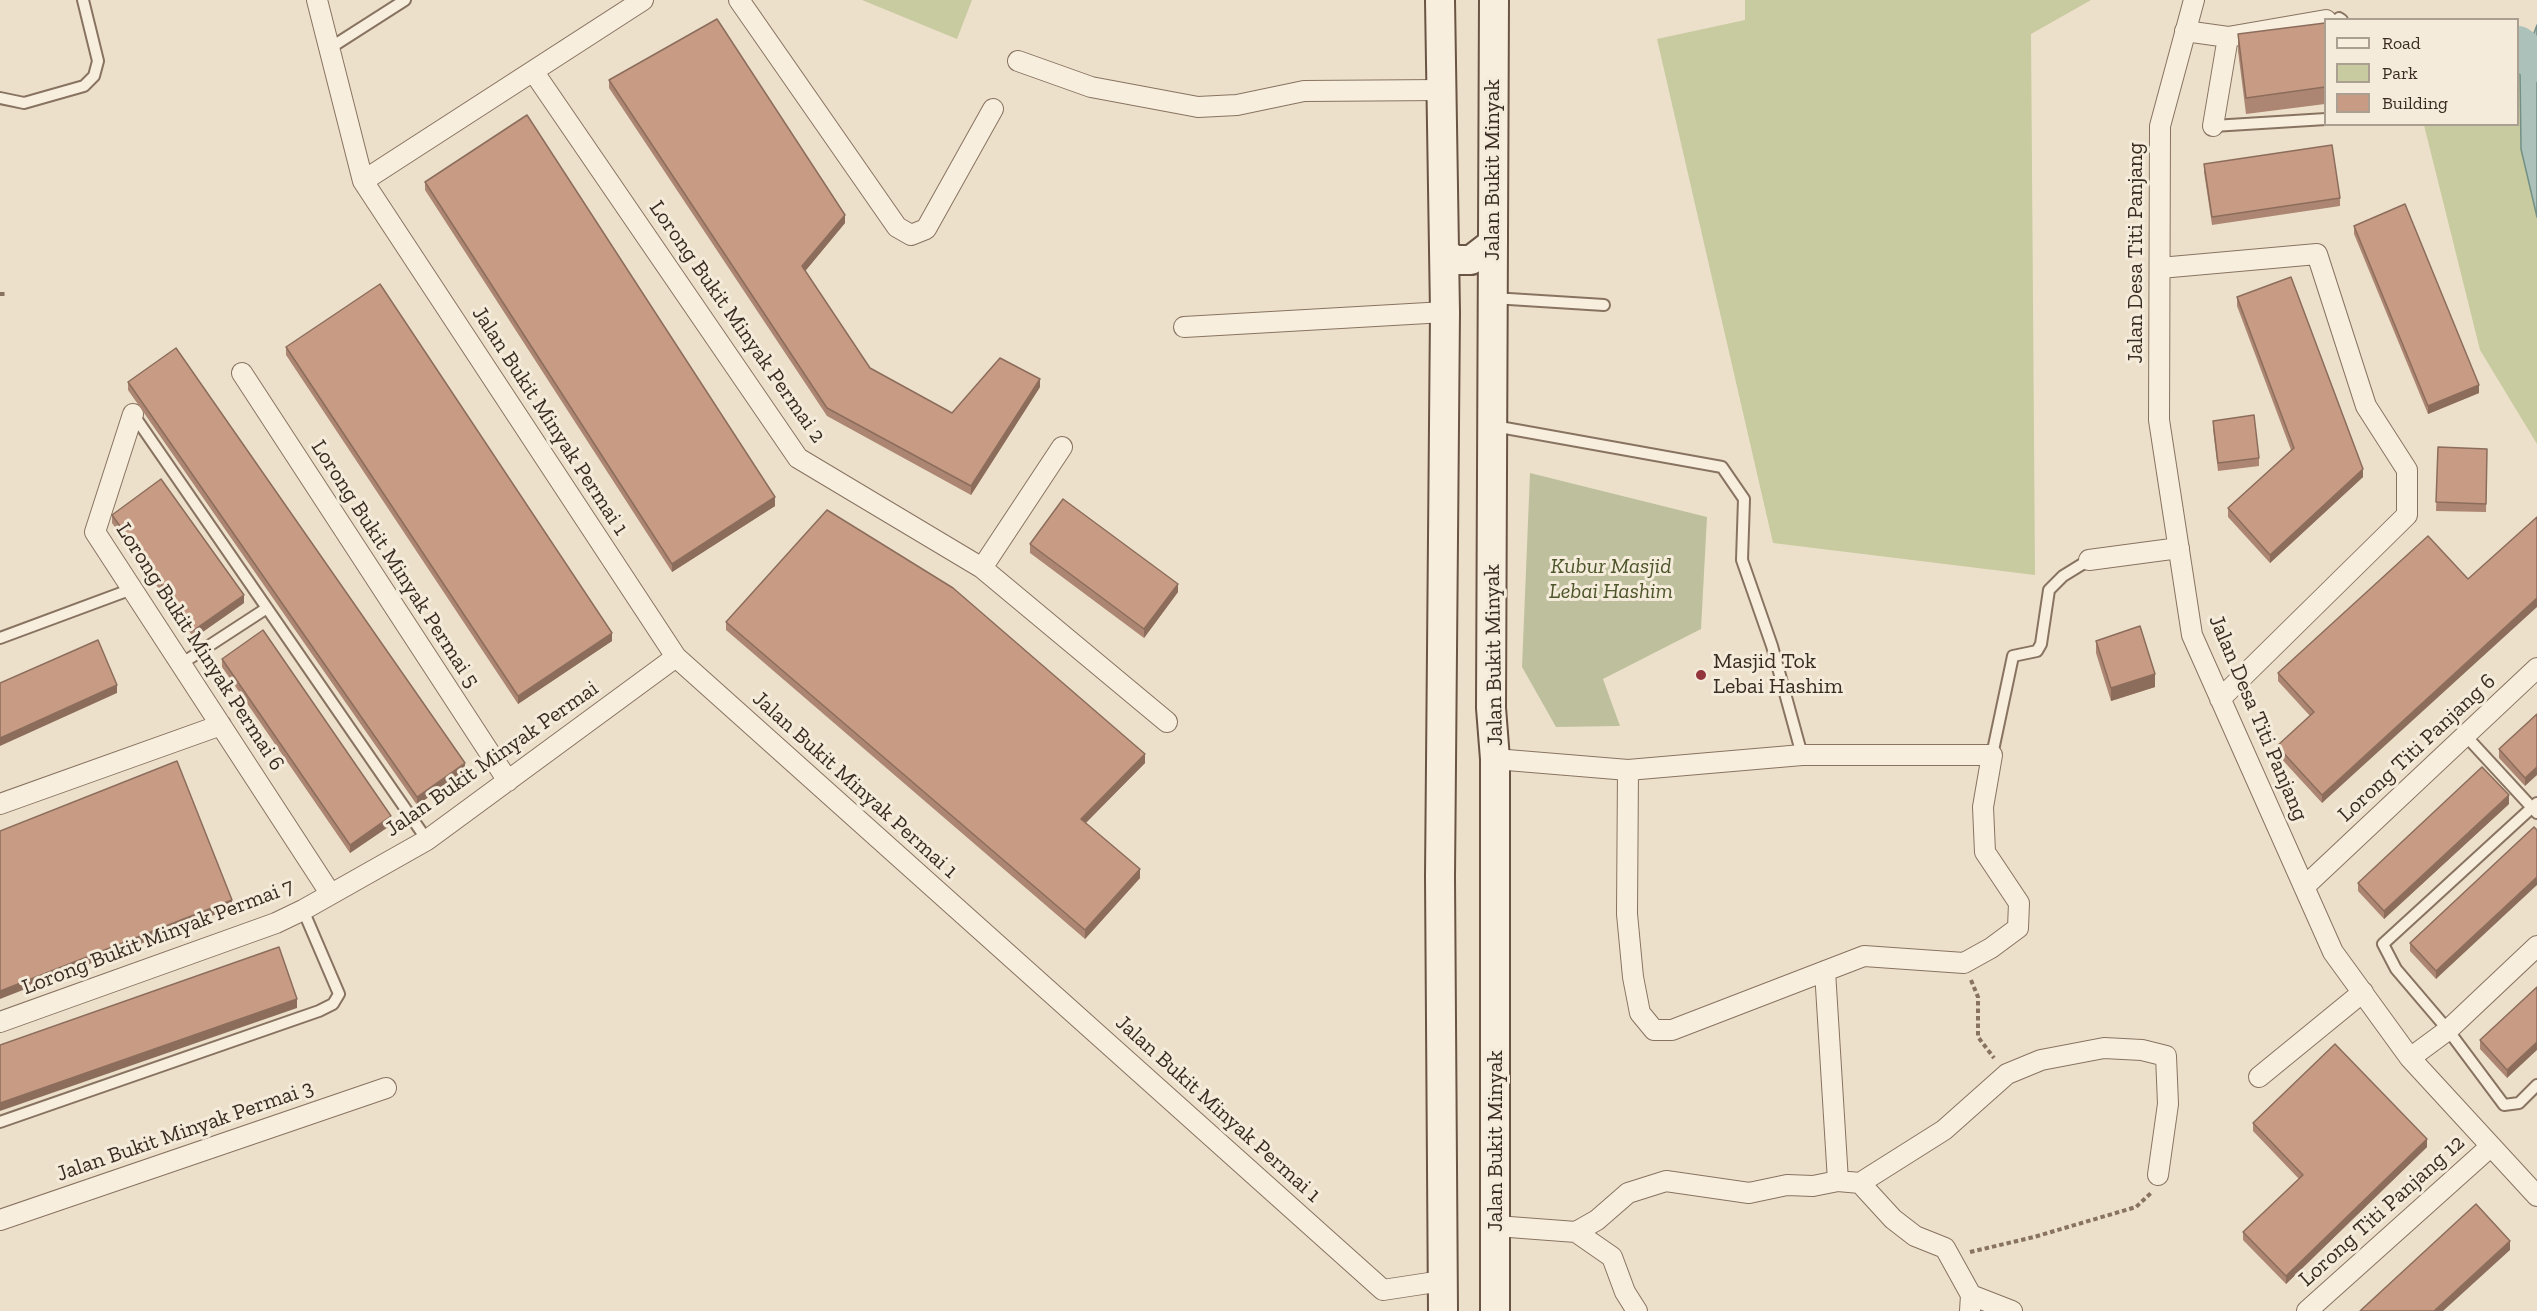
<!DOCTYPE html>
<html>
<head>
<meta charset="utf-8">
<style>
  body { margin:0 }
  #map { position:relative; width:2537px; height:1311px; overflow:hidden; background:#ece0cb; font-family:"Zilla Slab",serif }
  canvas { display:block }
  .legend { position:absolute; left:2324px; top:18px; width:195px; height:108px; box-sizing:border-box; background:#f4ebda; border:2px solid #aa9f90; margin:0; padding:8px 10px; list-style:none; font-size:18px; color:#3a2c22 }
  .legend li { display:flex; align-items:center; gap:12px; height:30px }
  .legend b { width:30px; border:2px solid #aa9f90 }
</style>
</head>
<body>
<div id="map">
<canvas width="2537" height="1311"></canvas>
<ul class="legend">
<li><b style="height:8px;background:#f7eede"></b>Road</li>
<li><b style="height:16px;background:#c8ca9f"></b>Park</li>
<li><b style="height:16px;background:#c89c84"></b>Building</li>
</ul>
</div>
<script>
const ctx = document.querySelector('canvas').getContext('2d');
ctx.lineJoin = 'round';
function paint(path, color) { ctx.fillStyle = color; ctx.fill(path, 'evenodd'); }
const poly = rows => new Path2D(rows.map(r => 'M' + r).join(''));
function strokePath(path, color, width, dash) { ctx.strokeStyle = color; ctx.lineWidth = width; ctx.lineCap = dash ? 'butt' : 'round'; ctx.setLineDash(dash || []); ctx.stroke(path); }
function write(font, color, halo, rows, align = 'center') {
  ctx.font = font + ' "Zilla Slab",serif'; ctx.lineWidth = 6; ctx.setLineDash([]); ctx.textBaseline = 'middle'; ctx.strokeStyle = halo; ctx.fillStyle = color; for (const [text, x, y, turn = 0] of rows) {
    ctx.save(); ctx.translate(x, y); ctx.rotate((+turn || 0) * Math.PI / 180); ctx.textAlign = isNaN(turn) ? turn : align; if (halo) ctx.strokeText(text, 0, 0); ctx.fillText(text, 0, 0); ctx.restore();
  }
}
paint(poly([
  [862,0,972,0,957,39],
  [1745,0,2091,0,2031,34,2035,575,1773,543,1657,39,1745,20],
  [2518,70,2520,70,2521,149,2537,217,2537,444,2480,350,2424,125,2518,124]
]), '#c8ca9f');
paint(poly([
  [1530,473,1707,517,1701,629,1603,679,1620,726,1556,727,1522,667]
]), '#bec09d');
const water = poly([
  [2537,25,2537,217,2521,149,2520,70,2537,25]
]);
paint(water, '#abc1b9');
strokePath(water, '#729086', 1.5);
strokePath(poly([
  [2518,46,2537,62]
]), '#abc1b9', 40);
const lane = poly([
  [2339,18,2342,20],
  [330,48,405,0],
  [0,98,24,103,84,86,94,76,98,61,83,0],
  [2213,126,2326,119],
  [1493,298,1604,305],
  [133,414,427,840],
  [1494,426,1722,467,1744,499,1742,560,1772,646,1802,755],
  [0,638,132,589],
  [181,664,267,608],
  [2465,735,2537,813],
  [1992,755,2013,656,2037,651,2041,644,2049,590,2063,576,2089,560],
  [2537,803,2383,944,2396,969,2448,1030,2504,1105,2519,1103,2537,1085],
  [0,1122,319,1011,333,1004,339,994,303,910]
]);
const street = poly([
  [317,0,363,181,676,657,1383,1290,1442,1281],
  [739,0,897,227,911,235,926,229,993,109],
  [2194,0,2160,126,2159,420,2192,635,2333,952,2410,1058,2537,1196],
  [2185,31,2228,37,2326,20],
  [1018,61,1091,87,1198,107,1237,105,1304,91,1441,90],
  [533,71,798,458,982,568,1167,722],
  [2213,126,2228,37],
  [363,181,643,0],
  [2160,268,2317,254,2366,406,2407,470,2407,515,2220,699],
  [1184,327,1445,312],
  [242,373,508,781],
  [133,414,95,532,330,893],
  [2089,560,2179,548],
  [982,568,1062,447],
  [1495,759,1628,770,1802,755,1992,755,1983,807,1985,852,2019,903,2018,928,1991,948,1964,963,1864,956,1672,1030,1654,1030,1640,1013,1633,977,1627,914,1628,770],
  [0,804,221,725],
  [2304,887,2537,668],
  [1825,971,1838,1181],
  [0,1022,276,923,303,910,427,840,676,657],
  [2410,1058,2448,1030,2537,946],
  [2259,1077,2363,992],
  [1860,1183,1944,1130,2007,1074,2041,1060,2104,1048,2142,1050,2166,1056,2168,1104,2158,1175],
  [0,1220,386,1088],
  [1496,1226,1576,1232,1612,1257,1625,1292,1637,1311],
  [1576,1232,1597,1220,1628,1193,1666,1181,1749,1193,1787,1185,1813,1186,1838,1181,1860,1183,1893,1219,1915,1236,1945,1248,1971,1295,1970,1311],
  [1971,1295,2012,1311],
  [2307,1311,2490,1147]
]);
const secondary = poly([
  [1440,0,1445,312,1440,876,1443,1311],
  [1494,0,1491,708,1495,759,1495,1311],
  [1444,250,1453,260,1471,260,1493,243]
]);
strokePath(lane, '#887360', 14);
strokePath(street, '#887360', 22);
strokePath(secondary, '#6a5443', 32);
strokePath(poly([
  [0,294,7,294],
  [1971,980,1978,997,1978,1037,1994,1058],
  [1970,1252,2034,1237,2136,1207,2151,1193]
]), '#887360', 4, [4.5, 3]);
strokePath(lane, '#f7eede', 10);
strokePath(street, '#f7eede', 20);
strokePath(secondary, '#f7eede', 28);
paint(poly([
  [2325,23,2325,104,2246,114,2238,51,2238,34],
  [609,80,845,223,805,271,870,368,952,413,1040,387,971,495,827,416,609,88],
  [2204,164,2340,198,2340,206,2212,225,2204,172],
  [425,182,775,506,672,572,425,190],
  [2354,226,2479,393,2428,414,2354,234],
  [2237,297,2363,477,2270,563,2228,517,2228,508,2291,450,2237,306],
  [286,347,612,641,518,704,286,355],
  [128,382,465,772,417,805,128,390],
  [2213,421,2259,458,2259,466,2218,471,2213,429],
  [2438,447,2487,449,2486,512,2436,511],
  [112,515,244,603,194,638,112,523],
  [1030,544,1178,592,1144,638,1030,553],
  [2468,579,2322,803,2277,754,2277,746,2310,716,2278,681,2278,673],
  [726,622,1145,763,1085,823,1140,878,1085,939,726,630],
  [2096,641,2155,687,2111,701,2096,653],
  [222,659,391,825,350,853,222,667],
  [2537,714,2525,786,2499,758,2499,749],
  [2509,804,2384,919,2358,891,2358,883],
  [2534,827,2436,979,2410,951,2410,943],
  [2537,987,2507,1078,2480,1049,2480,1040],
  [2253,1123,2427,1147,2286,1284,2243,1240,2243,1232,2299,1179,2253,1131]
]), '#ac8672');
paint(poly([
  [845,215,845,223,802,275,802,266],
  [1040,379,1040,387,971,495,971,486],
  [2479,385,2479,393,2428,414,2428,406],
  [2363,469,2363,477,2270,563,2270,555],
  [775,497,775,506,672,572,672,564],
  [1178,584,1178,592,1144,638,1144,629],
  [244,595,244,603,194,638,194,630],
  [2537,598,2537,607,2322,803,2322,795],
  [612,633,612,641,518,704,518,696],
  [2155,674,2155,687,2111,701,2111,688],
  [117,685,117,693,0,746,0,738],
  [1145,754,1145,763,1081,828,1081,819],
  [465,763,465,772,417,805,417,797],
  [2537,767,2537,775,2525,786,2525,778],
  [2509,795,2509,804,2384,919,2384,911],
  [391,816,391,825,350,853,350,845],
  [1140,869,1140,878,1085,939,1085,930],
  [2537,877,2537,885,2436,979,2436,971],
  [232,900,232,908,0,999,0,991],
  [297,999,297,1008,0,1111,0,1103],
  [2537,1042,2537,1050,2507,1078,2507,1070],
  [2427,1139,2427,1147,2286,1284,2286,1276],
  [2510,1241,2510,1250,2443,1311,2434,1311]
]), '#8c6d5c');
const building = poly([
  [717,19,845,215,802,266,870,368,952,413,1000,358,1040,379,971,486,827,408,609,80,717,19],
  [2325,23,2325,87,2246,98,2238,34,2325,23],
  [527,115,775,497,672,564,425,182,527,115],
  [2332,145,2340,198,2212,217,2204,164,2332,145],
  [2405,204,2479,385,2428,406,2354,226,2405,204],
  [2291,277,2363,469,2270,555,2228,508,2294,448,2237,297,2291,277],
  [380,284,612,633,518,696,286,347,380,284],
  [176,348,465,763,417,797,128,382,176,348],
  [2254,415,2259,458,2218,463,2213,421,2254,415],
  [2438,447,2487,449,2486,504,2436,502,2438,447],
  [161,479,244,595,194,630,112,515,161,479],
  [1063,499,1178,584,1144,629,1030,544,1063,499],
  [827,510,953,588,1145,754,1081,819,1140,869,1085,930,726,622,827,510],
  [2537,517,2537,598,2322,795,2277,746,2314,712,2278,673,2428,536,2468,579,2537,517],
  [2140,626,2155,674,2111,688,2096,641,2140,626],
  [263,630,391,816,350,845,222,659,263,630],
  [98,640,117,685,0,738,0,683,98,640],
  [2537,714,2537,767,2525,778,2499,749,2537,714],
  [177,761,232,900,0,991,0,831,177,761],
  [2482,767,2509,795,2384,911,2358,883,2482,767],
  [2534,827,2537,830,2537,877,2436,971,2410,943,2534,827],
  [279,947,297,999,0,1103,0,1045,279,947],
  [2537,987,2537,1042,2507,1070,2480,1040,2537,987],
  [2335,1044,2427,1139,2286,1276,2243,1232,2303,1175,2253,1123,2335,1044],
  [2476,1204,2510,1241,2434,1311,2360,1311,2476,1204]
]);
paint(building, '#c89c84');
strokePath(building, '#8c6d5c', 1.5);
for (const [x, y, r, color] of [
  [1701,675,6,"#93343a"]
]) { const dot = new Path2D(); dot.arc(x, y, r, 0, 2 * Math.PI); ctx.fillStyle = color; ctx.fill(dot); strokePath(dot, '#f4ebda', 2); }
write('22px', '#3a2c22', '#f4ebda', [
  ["Jalan Bukit Minyak",1493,170,-90],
  ["Jalan Desa Titi Panjang",2136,253,-90],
  ["Lorong Bukit Minyak Permai 2",737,322,55],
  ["Jalan Bukit Minyak Permai 1",550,421,57],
  ["Lorong Bukit Minyak Permai 5",395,564,57],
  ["Lorong Bukit Minyak Permai 6",200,647,57],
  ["Jalan Bukit Minyak",1494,655,-91],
  ["Jalan Desa Titi Panjang",2258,718,67],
  ["Lorong Titi Panjang 6",2417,748,-43],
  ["Jalan Bukit Minyak Permai",492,759,-35],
  ["Jalan Bukit Minyak Permai 1",855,785,42],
  ["Lorong Bukit Minyak Permai 7",158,937,-21],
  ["Jalan Bukit Minyak Permai 1",1218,1109,42],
  ["Jalan Bukit Minyak Permai 3",185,1131,-19],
  ["Jalan Bukit Minyak",1496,1141,-90],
  ["Lorong Titi Panjang 12",2382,1211,-42]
]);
write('italic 22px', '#4d552a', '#f4ebda', [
  ["Kubur Masjid",1611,567],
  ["Lebai Hashim",1611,592]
]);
write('22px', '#3a2c22', '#f4ebda', [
  ["Masjid Tok",1713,662],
  ["Lebai Hashim",1713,687]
], 'left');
</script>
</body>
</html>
